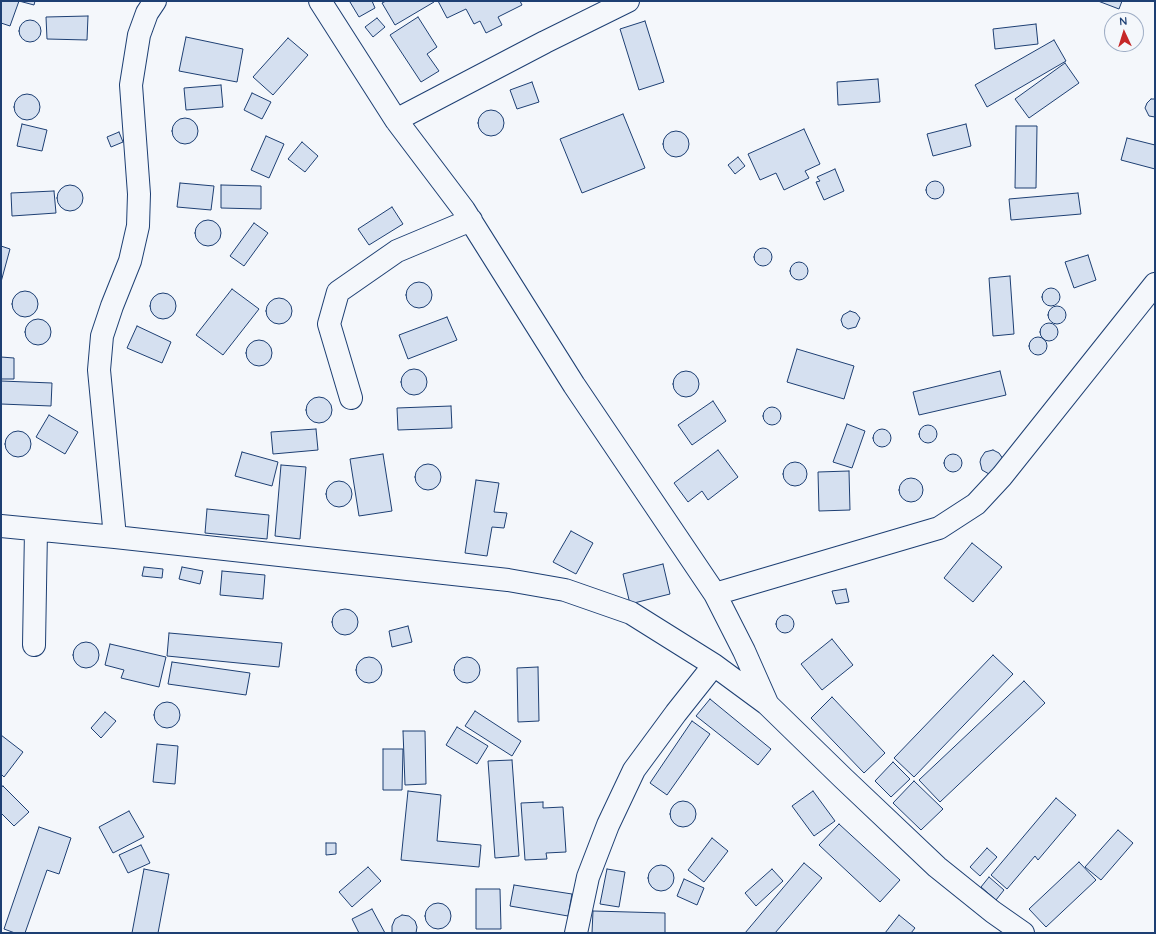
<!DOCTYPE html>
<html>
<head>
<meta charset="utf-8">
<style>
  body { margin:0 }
  #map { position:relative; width:1156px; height:934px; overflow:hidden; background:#f4f7fb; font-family:Quicksand,sans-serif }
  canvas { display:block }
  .frame { position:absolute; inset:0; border:2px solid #1d3f73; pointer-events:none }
  .north { position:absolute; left:1104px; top:12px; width:40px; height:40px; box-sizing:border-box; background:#f4f7fb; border:1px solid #9eadc5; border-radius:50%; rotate:356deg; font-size:11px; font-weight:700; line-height:16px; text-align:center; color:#1d3f73 }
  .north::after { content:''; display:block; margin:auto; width:14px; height:18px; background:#c62828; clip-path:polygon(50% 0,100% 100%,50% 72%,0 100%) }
</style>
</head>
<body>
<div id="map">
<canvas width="1156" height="934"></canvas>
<div class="frame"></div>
<div class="north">N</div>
</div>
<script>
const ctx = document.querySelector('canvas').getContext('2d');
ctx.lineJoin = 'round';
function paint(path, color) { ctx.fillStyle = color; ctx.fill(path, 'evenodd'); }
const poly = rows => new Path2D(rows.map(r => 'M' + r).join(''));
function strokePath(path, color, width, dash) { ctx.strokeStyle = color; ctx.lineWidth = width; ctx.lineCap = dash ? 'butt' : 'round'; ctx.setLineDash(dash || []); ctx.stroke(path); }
const building = poly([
  [1,1,35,1,34,5,19,1,10,26,1,23,1,1],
  [352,1,372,1,375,8,359,17,350,2,352,1],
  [386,1,434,1,434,2,395,25,382,3,386,1],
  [438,1,520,1,522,5,498,17,502,25,486,33,480,21,474,24,466,9,447,18,438,1],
  [1098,1,1122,1,1119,9,1098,1],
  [88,16,87,40,47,39,46,17,88,16],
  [418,17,437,47,427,54,439,71,421,82,390,35,418,17],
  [377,18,385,27,373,37,365,27,377,18],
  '19 31a11 11 0 1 1 22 0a11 11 0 1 1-22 0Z',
  [645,21,664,82,639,90,620,29,645,21],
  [1036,24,1038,44,995,49,993,29,1036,24],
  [186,37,243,49,237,82,179,71,186,37],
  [288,38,308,55,273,95,253,77,288,38],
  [1054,40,1066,61,987,107,975,85,1054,40],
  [1065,63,1079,83,1029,118,1015,99,1065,63],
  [878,79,880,102,838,105,837,82,878,79],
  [532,82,539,102,517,109,510,90,532,82],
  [221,85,223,107,186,110,184,88,221,85],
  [252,93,271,102,262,119,244,110,252,93],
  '14 107a13 13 0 1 1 26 0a13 13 0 1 1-26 0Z',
  [1151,99,1155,99,1155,117,1149,116,1145,108,1147,103,1151,99],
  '478 123a13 13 0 1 1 26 0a13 13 0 1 1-26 0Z',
  [623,114,645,168,582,193,560,139,623,114],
  '172 131a13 13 0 1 1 26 0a13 13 0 1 1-26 0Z',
  [22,124,47,130,42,151,17,146,22,124],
  [966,124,971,146,933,156,927,134,966,124],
  [1016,126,1037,126,1036,188,1015,188,1016,126],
  [804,129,820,164,805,171,809,178,784,190,776,173,760,180,748,154,804,129],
  '663 144a13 13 0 1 1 26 0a13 13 0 1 1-26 0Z',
  [119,132,123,142,111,147,107,137,119,132],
  [266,136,284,144,269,178,251,170,266,136],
  [1127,138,1155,145,1155,169,1121,160,1127,138],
  [302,142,318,156,305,172,288,159,302,142],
  [738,157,745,166,735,174,728,165,738,157],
  [835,169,844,191,824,200,816,182,820,181,817,177,835,169],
  '926 190a9 9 0 1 1 18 0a9 9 0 1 1-18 0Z',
  [180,183,214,186,211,210,177,207,180,183],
  [221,185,261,186,261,209,221,208,221,185],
  '57 198a13 13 0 1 1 26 0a13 13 0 1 1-26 0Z',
  [54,191,56,213,12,216,11,193,54,191],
  [1078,193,1081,214,1011,220,1009,199,1078,193],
  [392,207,403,224,369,245,358,229,392,207],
  '195 233a13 13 0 1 1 26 0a13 13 0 1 1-26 0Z',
  [254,223,268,233,244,266,230,256,254,223],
  [1,246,10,249,1,282,1,246],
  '754 257a9 9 0 1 1 18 0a9 9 0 1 1-18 0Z',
  [1088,255,1096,280,1074,288,1065,262,1088,255],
  '790 271a9 9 0 1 1 18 0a9 9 0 1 1-18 0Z',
  [1010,276,1014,334,993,336,989,278,1010,276],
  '406 295a13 13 0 1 1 26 0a13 13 0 1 1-26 0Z',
  '1042 297a9 9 0 1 1 18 0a9 9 0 1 1-18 0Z',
  [232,289,259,309,223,355,196,335,232,289],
  '12 304a13 13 0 1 1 26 0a13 13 0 1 1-26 0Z',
  '150 306a13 13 0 1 1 26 0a13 13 0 1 1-26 0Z',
  '266 311a13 13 0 1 1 26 0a13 13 0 1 1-26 0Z',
  '1048 315a9 9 0 1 1 18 0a9 9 0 1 1-18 0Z',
  [850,311,856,313,860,318,856,327,848,329,843,326,841,320,843,315,850,311],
  [447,317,457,340,408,359,399,335,447,317],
  '25 332a13 13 0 1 1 26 0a13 13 0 1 1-26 0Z',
  '1040 332a9 9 0 1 1 18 0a9 9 0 1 1-18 0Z',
  [137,326,171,342,162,363,127,348,137,326],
  '1029 346a9 9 0 1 1 18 0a9 9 0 1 1-18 0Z',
  '246 353a13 13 0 1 1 26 0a13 13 0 1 1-26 0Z',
  [797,349,854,366,844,399,787,382,797,349],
  [1,357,14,358,14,379,1,379,1,357],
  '401 382a13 13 0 1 1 26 0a13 13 0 1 1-26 0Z',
  [1000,371,1006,395,919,415,913,392,1000,371],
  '673 384a13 13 0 1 1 26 0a13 13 0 1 1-26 0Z',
  [1,381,52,383,51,406,1,404,1,381],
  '306 410a13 13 0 1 1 26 0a13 13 0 1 1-26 0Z',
  [713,401,726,421,692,445,678,425,713,401],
  [451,406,452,428,398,430,397,408,451,406],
  '763 416a9 9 0 1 1 18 0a9 9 0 1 1-18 0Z',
  [49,415,78,432,65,454,36,437,49,415],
  [847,424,865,431,852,468,833,462,847,424],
  '919 434a9 9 0 1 1 18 0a9 9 0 1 1-18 0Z',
  [316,429,318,450,273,454,271,432,316,429],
  '873 438a9 9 0 1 1 18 0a9 9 0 1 1-18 0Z',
  '5 444a13 13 0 1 1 26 0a13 13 0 1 1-26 0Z',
  [718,450,738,477,708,500,702,491,688,502,674,483,718,450],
  [993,450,999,453,1003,459,989,474,982,470,980,462,981,458,985,452,993,450],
  [242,452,278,462,272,486,235,476,242,452],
  [383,454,392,511,359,516,350,459,383,454],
  '944 463a9 9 0 1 1 18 0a9 9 0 1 1-18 0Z',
  '783 474a12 12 0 1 1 24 0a12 12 0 1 1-24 0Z',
  '415 477a13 13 0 1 1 26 0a13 13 0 1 1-26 0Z',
  [281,465,306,467,300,539,275,536,281,465],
  [849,471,850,510,819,511,818,472,849,471],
  '899 490a12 12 0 1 1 24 0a12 12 0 1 1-24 0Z',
  [476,480,499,483,494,512,507,513,504,528,492,527,487,556,465,553,476,480],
  '326 494a13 13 0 1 1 26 0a13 13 0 1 1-26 0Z',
  [207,509,269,515,267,539,205,533,207,509],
  [571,531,593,543,576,574,553,562,571,531],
  [972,543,1002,567,973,602,944,578,972,543],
  [663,564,670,594,630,604,623,574,663,564],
  [144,567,163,569,162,578,142,576,144,567],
  [182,567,203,571,200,584,179,579,182,567],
  [222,571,265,575,263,599,220,595,222,571],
  [846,589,849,602,836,604,832,591,846,589],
  '332 622a13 13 0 1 1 26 0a13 13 0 1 1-26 0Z',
  '776 624a9 9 0 1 1 18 0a9 9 0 1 1-18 0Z',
  [408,626,412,642,392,647,389,631,408,626],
  [169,633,282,643,279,667,167,656,169,633],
  [832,639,853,665,822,690,801,664,832,639],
  '73 655a13 13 0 1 1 26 0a13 13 0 1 1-26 0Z',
  [110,644,166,657,159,687,121,678,124,670,105,665,110,644],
  [993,655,1013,674,914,777,894,758,993,655],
  '454 670a13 13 0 1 1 26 0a13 13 0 1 1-26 0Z',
  '356 670a13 13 0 1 1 26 0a13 13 0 1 1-26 0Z',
  [172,662,250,673,246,695,168,684,172,662],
  [538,667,539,721,518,722,517,668,538,667],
  [1024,681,1045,703,940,802,919,780,1024,681],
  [832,697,885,753,864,773,811,718,832,697],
  [710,699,771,749,758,765,696,716,710,699],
  '154 715a13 13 0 1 1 26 0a13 13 0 1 1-26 0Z',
  [475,711,521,741,512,756,465,726,475,711],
  [105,712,116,721,101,738,91,728,105,712],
  [692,721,710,734,667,795,650,783,692,721],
  [457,727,488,746,477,764,446,745,457,727],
  [403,731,425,731,426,784,405,785,403,731],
  [1,735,23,752,4,777,1,774,1,735],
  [157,744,178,746,175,784,153,782,157,744],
  [383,749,403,749,402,790,383,790,383,749],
  [512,760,519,856,495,858,488,761,512,760],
  [893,762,910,779,891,797,875,781,893,762],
  [914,781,943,809,921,830,893,803,914,781],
  [3,786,29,812,14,826,1,813,1,787,3,786],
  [408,791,441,795,437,841,481,845,479,867,401,860,408,791],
  [813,791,835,821,814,836,792,806,813,791],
  [1056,798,1076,815,1038,860,1035,856,1007,889,991,875,1056,798],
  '670 814a13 13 0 1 1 26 0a13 13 0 1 1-26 0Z',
  [543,802,543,808,563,807,566,852,546,853,547,859,525,860,521,803,543,802],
  [129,811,144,837,113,853,99,827,129,811],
  [839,824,900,880,880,902,819,845,839,824],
  [39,827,71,838,59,874,47,870,25,933,15,933,4,929,39,827],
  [1118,830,1133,843,1101,880,1085,867,1118,830],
  [712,838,728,851,704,882,688,870,712,838],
  [326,843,336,843,336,854,326,855,326,843],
  [141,845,150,863,128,873,119,855,141,845],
  [987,848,997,857,980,876,970,867,987,848],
  [1079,862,1096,880,1046,927,1029,909,1079,862],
  [804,863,822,878,775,933,745,933,804,863],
  '648 878a13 13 0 1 1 26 0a13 13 0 1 1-26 0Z',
  [368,867,381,881,352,907,339,892,368,867],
  [144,869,169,874,158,933,132,933,144,869],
  [607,869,625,872,619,907,600,904,607,869],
  [772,869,783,881,756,906,745,893,772,869],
  [989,877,1004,890,996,900,981,887,989,877],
  [684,879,704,888,697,905,677,896,684,879],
  [514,885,572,894,568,916,510,906,514,885],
  [476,889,500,889,501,929,476,929,476,889],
  '425 916a13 13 0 1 1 26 0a13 13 0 1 1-26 0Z',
  [372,909,385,933,359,933,352,919,372,909],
  [593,911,665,913,665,933,592,933,593,911],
  [402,915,409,916,415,921,417,927,416,933,392,933,392,926,395,919,402,915],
  [899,915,915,928,911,933,885,933,899,915]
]);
paint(building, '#d5e0f0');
strokePath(building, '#1d3f73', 1);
const street = poly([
  [320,1,396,120,464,210,574,385,715,594,744,651,767,703],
  [396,120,545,42,628,1],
  [351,398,329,324,338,292,397,251,471,220],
  [1,526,115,537,508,580,565,590,631,613,714,665,767,704,843,778,937,867,993,912,1023,933],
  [115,537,99,370,102,336,112,306,130,261,138,226,139,194,131,85,139,35,147,13,155,1],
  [715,594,939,528,976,504,1002,476,1155,284],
  [34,645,36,530],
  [576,933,588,877,608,825,634,770,676,713,714,665]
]);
strokePath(street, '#1d3f73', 24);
strokePath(street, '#f4f7fb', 22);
</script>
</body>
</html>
